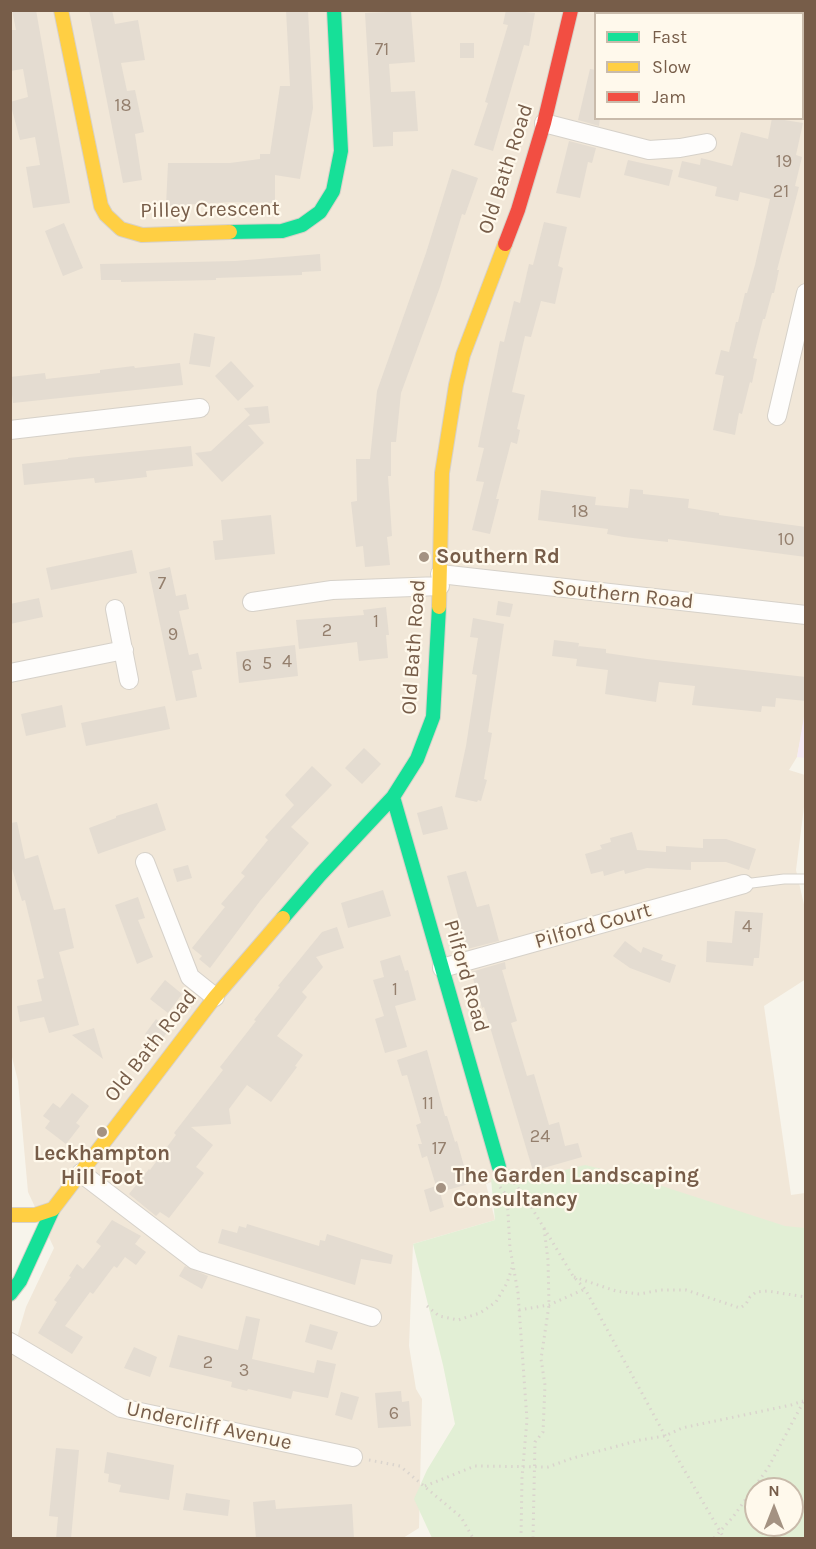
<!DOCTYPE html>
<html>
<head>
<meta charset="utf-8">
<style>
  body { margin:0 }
  #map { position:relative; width:816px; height:1549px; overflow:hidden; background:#f7f4eb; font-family:Karla,sans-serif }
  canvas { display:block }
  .frame { position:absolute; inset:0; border:12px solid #775d49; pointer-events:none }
  .legend { position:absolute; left:594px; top:12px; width:210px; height:108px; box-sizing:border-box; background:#fff9ec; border:2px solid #c9bbab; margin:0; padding:8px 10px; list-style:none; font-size:18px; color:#775d49 }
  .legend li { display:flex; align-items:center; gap:12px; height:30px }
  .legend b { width:30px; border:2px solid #c9bbab }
  .north { position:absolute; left:744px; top:1477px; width:60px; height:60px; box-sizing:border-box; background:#fff9ec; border:2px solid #c9bbab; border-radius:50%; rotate:0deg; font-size:16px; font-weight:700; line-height:24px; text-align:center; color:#775d49 }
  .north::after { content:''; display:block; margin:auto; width:21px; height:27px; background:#a49282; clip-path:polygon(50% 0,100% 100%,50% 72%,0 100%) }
</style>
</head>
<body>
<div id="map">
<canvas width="816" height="1549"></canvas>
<div class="frame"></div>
<ul class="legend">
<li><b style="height:8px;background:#16e098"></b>Fast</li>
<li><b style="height:8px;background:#ffcf43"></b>Slow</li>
<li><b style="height:8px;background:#f24e42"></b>Jam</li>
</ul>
<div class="north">N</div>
</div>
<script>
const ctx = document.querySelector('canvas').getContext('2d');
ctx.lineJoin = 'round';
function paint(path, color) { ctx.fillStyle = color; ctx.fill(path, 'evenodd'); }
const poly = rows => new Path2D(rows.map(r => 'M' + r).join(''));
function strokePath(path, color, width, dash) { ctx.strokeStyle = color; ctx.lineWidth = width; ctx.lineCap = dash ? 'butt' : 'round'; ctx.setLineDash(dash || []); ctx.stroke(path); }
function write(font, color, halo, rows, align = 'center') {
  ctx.font = font + ' Karla,sans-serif'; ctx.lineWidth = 4.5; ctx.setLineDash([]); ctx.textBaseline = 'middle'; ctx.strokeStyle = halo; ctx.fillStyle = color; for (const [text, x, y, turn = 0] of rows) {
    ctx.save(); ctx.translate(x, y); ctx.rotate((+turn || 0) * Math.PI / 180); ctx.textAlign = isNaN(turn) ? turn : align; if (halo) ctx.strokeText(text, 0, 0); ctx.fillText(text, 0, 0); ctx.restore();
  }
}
paint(poly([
  [11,11,805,11,806,711,797,757,789,770,805,775,805,799,796,870,805,909,806,979,764,1006,791,1195,805,1193,805,1292,499,1179,486,1184,495,1220,413,1244,409,1346,416,1389,422,1399,419,1528,403,1538,11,1538,11,1358,26,1307,54,1248,28,1192,18,1081,10,1049],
  [596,14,802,14,802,118,596,118]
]), '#f1e7d8');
paint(poly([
  [805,711,805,758,797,757]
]), '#f5eaf3');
paint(poly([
  [585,1165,631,1176,785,1226,805,1228,805,1538,432,1538,414,1499,427,1470,455,1424,443,1365,413,1244,495,1220,491,1179,510,1169,533,1178],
  [756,1489,792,1489,792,1525,756,1525]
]), '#e2efd5');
paint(poly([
  [12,10,36,10,70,203,33,208,26,167,40,165,35,137,20,140,10,102,28,97,23,69,10,71,10,30,16,30],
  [89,10,112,10,115,24,138,20,145,60,121,63,127,91,135,90,144,132,135,134,142,180,123,183],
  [286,10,308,10,313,108,300,179,275,175,275,203,230,202,166,206,168,163,230,163,260,159,260,154,270,154,280,86,290,86],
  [506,10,535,13,529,46,524,45,493,151,474,145,488,103,485,102,508,25,503,24],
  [411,11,415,62,389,64,391,92,415,91,418,131,393,132,393,146,373,147,365,13],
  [460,43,474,43,474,58,460,58],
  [590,69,596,70,596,118,600,118,599,126,578,120],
  [772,118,803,123,796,155,802,157,795,186,799,187,777,270,779,270,774,293,772,293,765,319,763,319,753,358,757,359,752,383,750,382,742,414,739,413,735,435,713,430,724,376,715,374,721,350,729,352,736,322,738,322,745,293,747,293,755,265,770,199,740,192,738,201,715,196,717,187,678,177,682,161,700,165,701,158,732,166,741,132,768,139],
  [569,141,596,148,592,163,588,162,580,198,556,193],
  [628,160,673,170,669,186,624,175],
  [452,169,478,178,465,215,462,214,440,287,401,393,396,442,391,442,391,476,388,476,392,536,387,537,390,565,365,567,363,546,356,547,351,502,357,501,356,459,370,459,377,391,426,253],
  [544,222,567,227,558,266,563,268,555,304,541,301,531,337,525,336,512,392,525,395,517,429,520,430,517,444,511,442,496,499,499,499,490,534,472,530,484,482,476,481,484,448,478,447,500,341,504,342,514,301,520,303,529,264,533,265],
  [64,223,83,268,63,276,45,231],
  [320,254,321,271,302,272,302,275,216,278,216,280,121,282,121,280,101,280,100,264,235,261],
  [194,333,215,337,210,367,189,364],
  [231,361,254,386,238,401,215,376],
  [180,363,183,385,13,403,10,377,45,373,46,379,100,373,100,370,134,366,135,368],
  [268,406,270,423,248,425,264,443,222,482,195,453,211,451,250,415,244,408],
  [191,446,193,466,146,471,147,477,95,483,94,478,24,485,22,464,68,459,68,458],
  [630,489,643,490,643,494,689,499,688,508,719,513,719,515,806,527,806,557,668,539,668,542,624,537,607,534,608,529,538,520,541,490,596,497,595,505,628,508],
  [271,515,275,554,215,560,213,541,223,540,221,520],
  [132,550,137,573,51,590,46,568],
  [170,567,176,596,186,594,189,609,179,611,189,655,198,653,202,669,192,671,197,697,176,701,149,572],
  [39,598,43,617,10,624,10,604],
  [498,601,513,604,510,617,496,615],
  [386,607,389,635,386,635,388,658,359,661,357,642,299,649,296,620,364,615,363,610],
  [473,618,504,624,488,732,492,733,484,779,487,780,481,801,478,800,477,802,455,797,466,746,477,675,472,674,478,638,470,637],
  [554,640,579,643,578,648,578,646,606,649,606,653,647,659,806,677,806,701,776,698,775,707,762,706,761,712,692,705,695,686,659,682,656,702,605,694,608,670,576,666,577,659,552,656],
  [295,645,298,676,239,683,236,652],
  [62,705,66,727,26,736,21,714],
  [165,706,170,729,86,746,81,723],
  [364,748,381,764,362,784,345,768],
  [312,766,332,785,291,827,309,843,260,901,210,968,199,959,202,956,192,948,225,907,221,904,245,876,241,873,268,840,265,837,294,805,285,795],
  [157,803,166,830,98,854,89,828,116,818,116,816],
  [442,806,448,829,423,835,417,813],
  [17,822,25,859,38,855,54,910,65,908,74,948,59,952,79,1025,49,1033,44,1017,20,1022,17,1006,42,1001,37,980,44,978,25,900,22,901,10,862,10,823],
  [632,832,637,850,666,852,666,846,703,848,703,839,726,839,756,849,749,870,726,862,691,862,691,870,647,868,625,874,624,870,604,876,603,871,591,874,585,854,602,849,600,845,611,842,610,838],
  [188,865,192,878,177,882,173,869],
  [466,871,477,907,489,904,499,941,467,949,447,876],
  [383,890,391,916,348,928,341,903],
  [138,897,145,918,138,920,153,957,137,964,115,905],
  [735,911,763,913,759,958,754,958,753,966,706,962,707,941,732,943],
  [337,927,344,948,316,957,323,967,302,992,307,997,277,1036,303,1055,295,1066,297,1067,271,1102,247,1085,229,1109,231,1124,191,1127,213,1145,196,1167,204,1173,169,1218,160,1212,156,1216,129,1194,149,1169,150,1170,176,1135,174,1133,223,1070,220,1067,256,1021,254,1020,280,987,278,986,322,932],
  [625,941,641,953,643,947,663,955,661,960,676,965,670,983,630,968,613,956],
  [400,955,405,971,408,970,416,1000,395,1006,407,1047,385,1053,375,1019,384,1016,373,980,384,977,380,961],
  [505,962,506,969,502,970,517,1021,511,1023,527,1076,534,1074,549,1125,559,1122,565,1146,578,1143,582,1157,533,1171,484,1007,482,1008,471,972],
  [165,980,182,994,168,1013,150,999],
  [156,1019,169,1030,158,1044,145,1034],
  [94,1028,103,1059,72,1035],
  [427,1050,445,1116,447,1116,455,1142,457,1141,469,1184,440,1192,444,1207,430,1212,424,1190,436,1186,427,1156,422,1158,418,1144,422,1144,416,1125,421,1123,407,1075,402,1076,397,1060],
  [72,1093,89,1106,76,1123,80,1126,66,1144,45,1128,50,1121,43,1116,53,1103,60,1108],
  [112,1220,141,1236,135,1244,146,1252,136,1265,125,1257,117,1268,114,1266,93,1294,90,1292,65,1326,83,1337,72,1354,38,1333,57,1302,54,1300,71,1277,69,1276,77,1264,83,1269,101,1246,96,1242],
  [247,1224,319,1246,320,1240,325,1241,327,1234,393,1255,391,1264,361,1259,355,1285,218,1243,222,1229,237,1233,239,1226,246,1228],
  [185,1266,208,1276,202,1289,179,1276],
  [246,1316,260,1319,252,1359,314,1373,317,1360,336,1364,328,1398,293,1391,291,1399,248,1389,247,1391,231,1387,232,1382,169,1367,178,1335,238,1350],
  [310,1324,338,1332,332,1350,305,1342],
  [134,1347,157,1357,150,1377,124,1368],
  [401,1391,402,1402,409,1401,411,1426,378,1428,375,1393],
  [341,1392,359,1397,352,1420,335,1415],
  [56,1448,79,1450,71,1539,56,1539,58,1517,49,1516],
  [107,1452,174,1465,169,1500,119,1492,121,1485,108,1482,109,1474,104,1473],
  [186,1493,230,1500,228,1516,183,1510],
  [275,1500,276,1509,352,1504,354,1539,256,1539,253,1502]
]), '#e4dcd1');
const lane = poly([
  [744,884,784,879,806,879]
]);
const street = poly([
  [544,123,649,150,680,148,707,143],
  [777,416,806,293],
  [10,430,200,408],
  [440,574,806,615],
  [252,602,332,590,440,586],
  [115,609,129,680],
  [10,673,124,650],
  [145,862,190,977,215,997],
  [442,968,744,884],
  [81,1173,195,1260,372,1317],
  [10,1342,121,1408,353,1457]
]);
const fast = poly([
  [230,232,282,231,302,225,320,212,333,191,341,151,334,10],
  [393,797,499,1167],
  [283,918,320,875,393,797,417,759,433,717,439,607],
  [10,1294,20,1281,53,1209]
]);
const slow = poly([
  [61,10,101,206,106,215,121,229,142,235,230,232],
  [439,607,442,473,456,385,463,355,505,244],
  [10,1215,35,1215,53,1209,215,997,283,918]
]);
const jam = poly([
  [505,244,518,210,544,123,571,10]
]);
strokePath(lane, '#d6d1c9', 11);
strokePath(street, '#d6d1c9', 20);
strokePath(fast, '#d7d1c9', 16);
strokePath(slow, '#d7d1c9', 16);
strokePath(jam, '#d7d1c9', 16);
strokePath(poly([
  [514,1183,524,1195,573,1276,585,1289,679,1461,724,1538],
  [500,1187,507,1196,510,1248,518,1293,527,1420,522,1477,521,1538],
  [574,1277,616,1291,639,1294,661,1290,686,1290,740,1308,746,1304,750,1297,756,1292,767,1291,806,1297],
  [427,1306,439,1316,458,1320,480,1313,496,1302,507,1283,512,1268],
  [519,1310,549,1305,585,1289],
  [369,1460,400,1466,461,1517,473,1538],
  [425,1486,475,1466,548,1467,573,1458,640,1440,665,1436,682,1428,791,1405,803,1401],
  [533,1538,535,1442,543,1432,545,1385,541,1359,549,1305,548,1260,544,1228],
  [714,1538,733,1517,768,1468,806,1397]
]), '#dad4cd', 3, [1.5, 4.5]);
strokePath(lane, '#fefdfc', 9);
strokePath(street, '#fefdfc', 18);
strokePath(fast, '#16e098', 14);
strokePath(slow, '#ffcf43', 14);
strokePath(jam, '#f24e42', 14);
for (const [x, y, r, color] of [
  [424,557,6,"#a49282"],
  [102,1132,6,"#a49282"],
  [441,1188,6,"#a49282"]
]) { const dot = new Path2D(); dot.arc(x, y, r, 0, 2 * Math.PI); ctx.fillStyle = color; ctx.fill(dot); strokePath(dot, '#fff9ec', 2); }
write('18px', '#947f6d', null, [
  ["71",382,50],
  ["18",123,106],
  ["19",784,162],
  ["21",781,192],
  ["18",580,512],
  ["10",786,540],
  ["7",162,584],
  ["1",376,622],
  ["2",327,631],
  ["9",173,635],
  ["4",287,662],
  ["5",267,664],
  ["6",247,666],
  ["4",747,927],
  ["1",395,990],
  ["11",428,1104],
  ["24",540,1137],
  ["17",439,1149],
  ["2",208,1363],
  ["3",244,1371],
  ["6",394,1414]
]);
write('21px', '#775d49', '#fff9ec', [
  ["Old Bath Road",506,169,-72],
  ["Pilley Crescent",210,210,-1],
  ["Southern Road",623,595,6],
  ["Old Bath Road",414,647,-86],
  ["Pilford Court",593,926,-16],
  ["Pilford Road",466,976,74],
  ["Old Bath Road",151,1046,-52],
  ["Undercliff Avenue",209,1426,12]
]);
write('bold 21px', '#775d49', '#fff9ec', [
  ["Southern Rd",436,557],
  ["Leckhampton",102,1154,"center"],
  ["Hill Foot",102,1178,"center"],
  ["The Garden Landscaping",453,1176],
  ["Consultancy",453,1200]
], 'left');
</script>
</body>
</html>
